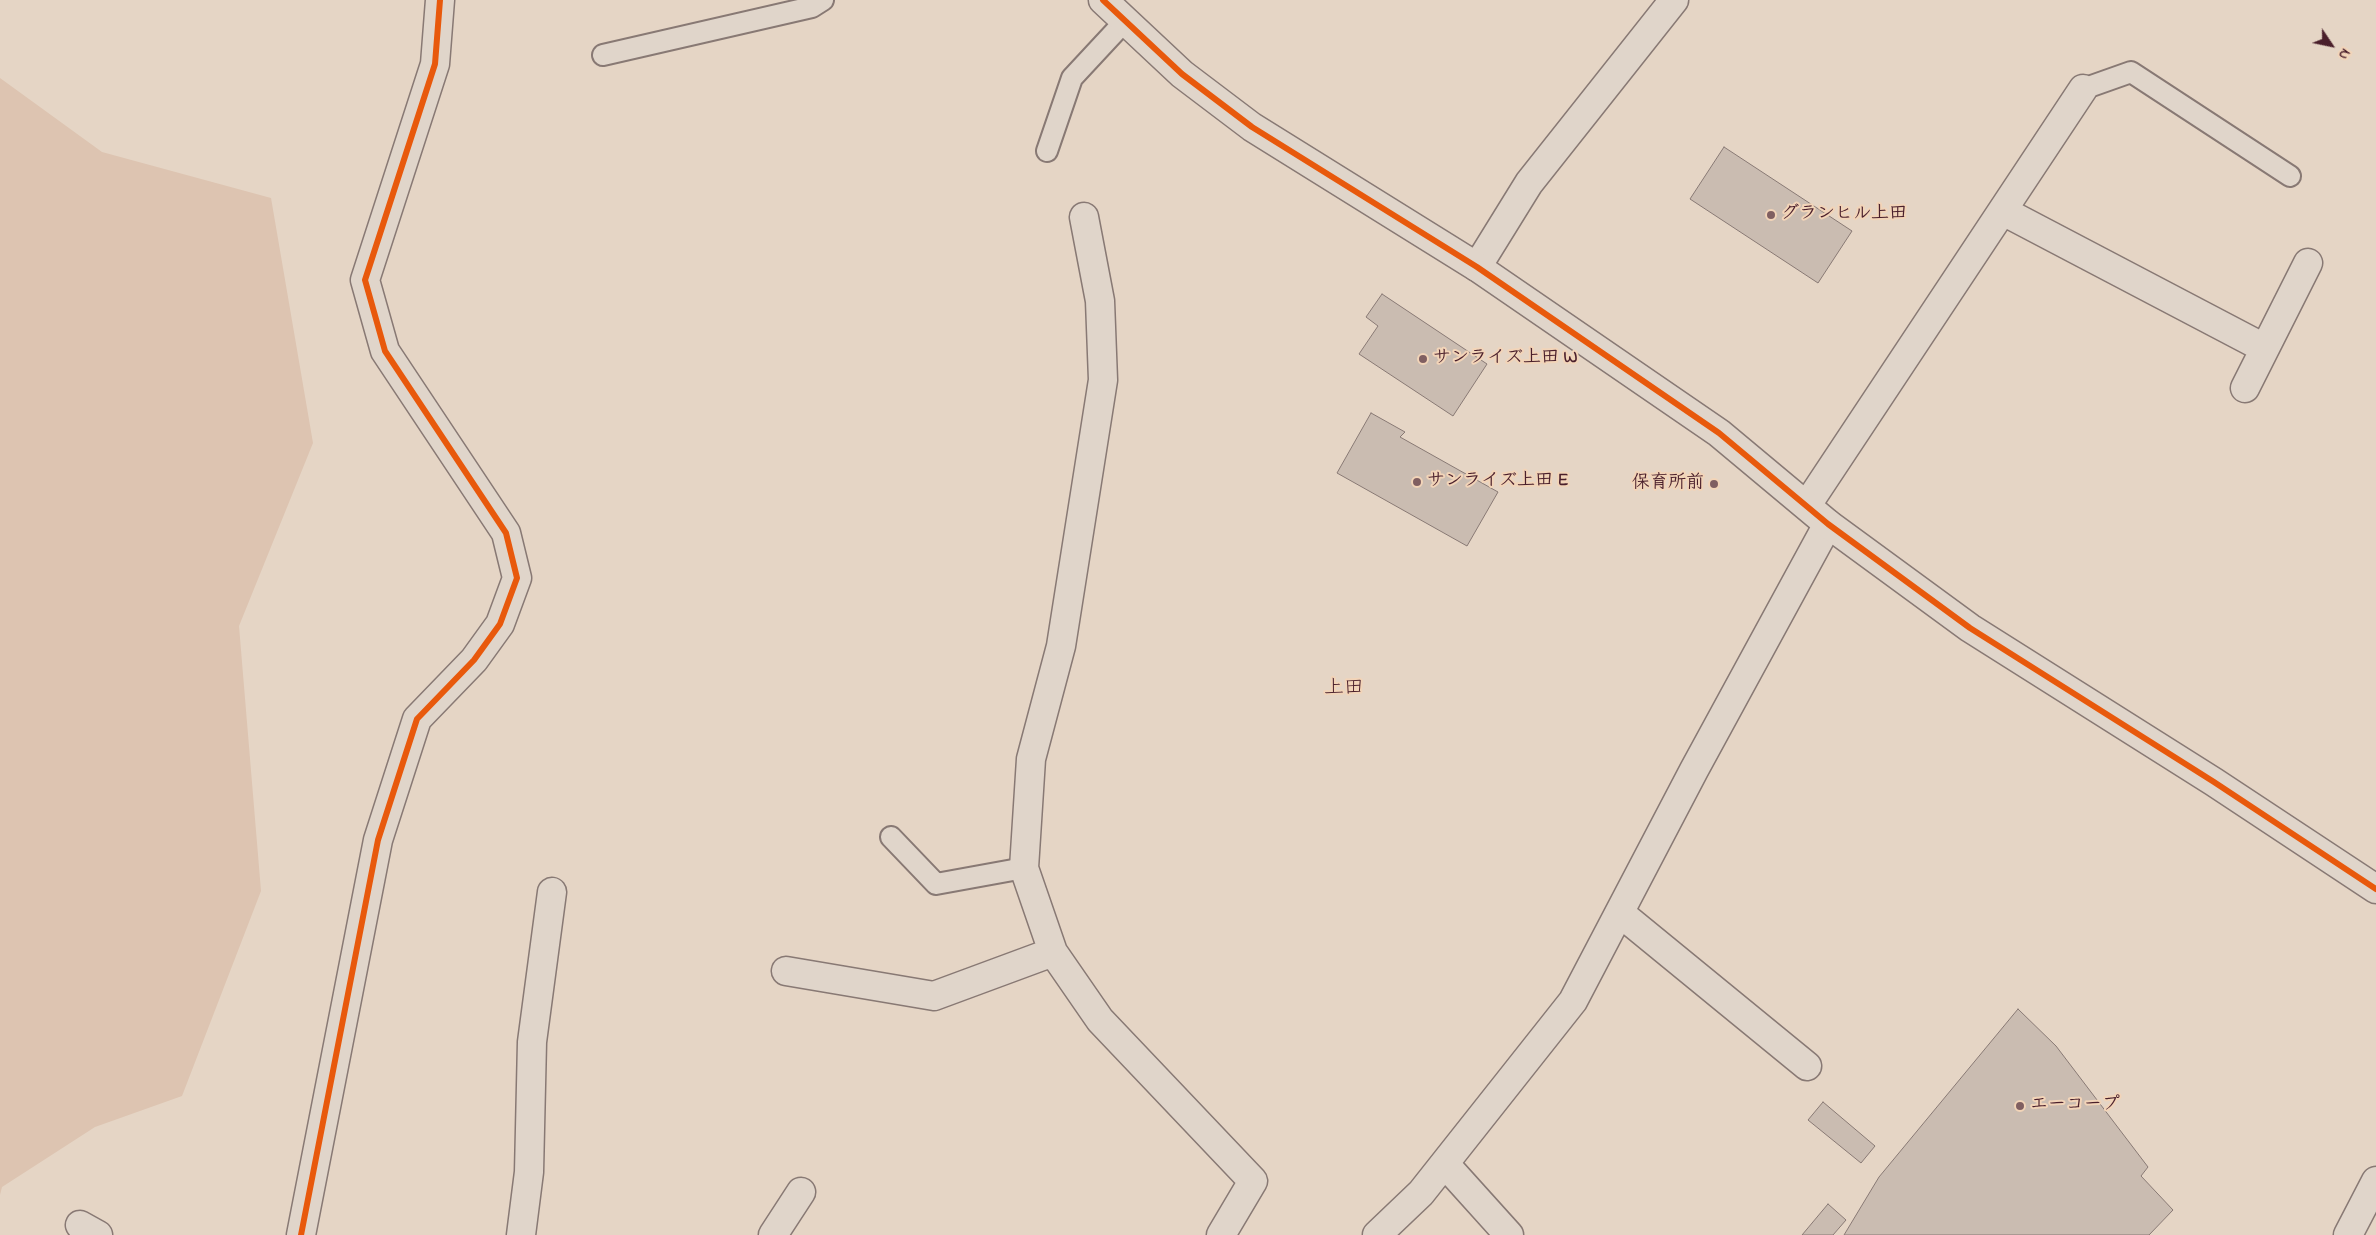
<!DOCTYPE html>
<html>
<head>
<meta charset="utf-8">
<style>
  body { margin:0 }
  #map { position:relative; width:2376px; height:1235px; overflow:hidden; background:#e5d5c5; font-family:"Indie Flower",sans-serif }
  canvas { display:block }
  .north { position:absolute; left:2306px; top:20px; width:50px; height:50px; -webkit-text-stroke:4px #f2d4b8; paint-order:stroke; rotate:124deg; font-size:14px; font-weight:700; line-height:20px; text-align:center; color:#4a1f2b }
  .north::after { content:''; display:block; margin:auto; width:18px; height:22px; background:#4a1f2b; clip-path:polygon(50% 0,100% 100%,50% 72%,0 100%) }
</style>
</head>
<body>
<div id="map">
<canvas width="2376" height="1235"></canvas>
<div class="north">N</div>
</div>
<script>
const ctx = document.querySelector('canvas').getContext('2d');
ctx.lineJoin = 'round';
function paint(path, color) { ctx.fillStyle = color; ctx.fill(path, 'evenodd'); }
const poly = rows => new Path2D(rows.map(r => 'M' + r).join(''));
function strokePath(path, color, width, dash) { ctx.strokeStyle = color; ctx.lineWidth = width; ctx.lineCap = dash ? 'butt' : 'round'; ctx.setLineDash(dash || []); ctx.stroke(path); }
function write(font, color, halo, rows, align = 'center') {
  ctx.font = font + ' "Indie Flower","Klee One",sans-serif'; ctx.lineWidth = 4; ctx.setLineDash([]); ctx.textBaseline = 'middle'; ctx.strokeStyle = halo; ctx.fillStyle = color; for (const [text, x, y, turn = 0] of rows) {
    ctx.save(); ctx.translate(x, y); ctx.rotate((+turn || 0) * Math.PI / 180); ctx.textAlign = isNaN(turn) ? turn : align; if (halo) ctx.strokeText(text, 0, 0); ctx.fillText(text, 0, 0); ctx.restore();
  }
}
paint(poly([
  [0,78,102,152,271,198,313,443,239,626,261,891,182,1096,95,1127,2,1187,0,1195]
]), '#ddc4b1');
const building = poly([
  [1724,147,1852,231,1818,283,1690,199,1724,147],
  [1382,294,1487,364,1453,416,1359,354,1378,326,1366,317,1382,294],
  [1371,413,1405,432,1400,437,1498,492,1467,546,1337,473,1371,413],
  [2018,1009,2056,1046,2148,1167,2141,1176,2173,1210,2149,1235,1844,1235,1879,1177,2018,1009],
  [1823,1102,1875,1146,1861,1163,1808,1120,1823,1102],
  [1828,1204,1846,1220,1833,1235,1802,1235,1828,1204]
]);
paint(building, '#cabcb1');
strokePath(building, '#887974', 1);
const service = poly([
  [603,55,812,7,823,0],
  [2083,89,2131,72,2290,176],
  [1047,151,1072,78,1125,21],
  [891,837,936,884,1024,868]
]);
const minor = poly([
  [2003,211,2264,348],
  [1084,217,1100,301,1103,380,1061,646,1031,759,1024,868,1053,952,1100,1020,1253,1181,1221,1235],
  [1477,267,1529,183,1674,0],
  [2245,388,2308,263],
  [1807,505,2083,89],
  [1620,913,1807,1066],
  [786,971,934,996,1053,952],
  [1445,1164,1509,1235],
  [80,1225,98,1235],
  [301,1235,378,840,417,719,474,660,500,624,517,578,506,533,385,351,365,280,435,64,440,0],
  [521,1235,529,1172,532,1042,552,892],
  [773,1235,801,1192],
  [1377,1235,1421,1193,1573,1001,1694,770,1828,524]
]);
const tertiary = poly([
  [1103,0,1182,74,1252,127,1477,267,1719,433,1828,524,1970,628,2214,782,2376,889]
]);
const secondary = poly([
  [2348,1235,2376,1181]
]);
strokePath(service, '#887974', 24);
strokePath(minor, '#887974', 31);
strokePath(tertiary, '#887974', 31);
strokePath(secondary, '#887974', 31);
strokePath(service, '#e0d5ca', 20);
strokePath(minor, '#e0d5ca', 28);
strokePath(tertiary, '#e0d5ca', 28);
strokePath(secondary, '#e0d5ca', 28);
strokePath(poly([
  [1103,0,1182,74,1252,127,1477,267,1719,433,1828,524,1970,628,2214,782,2376,889],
  [301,1235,378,840,417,719,474,660,500,624,517,578,506,533,385,351,365,280,435,64,440,0]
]), '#e8590c', 6);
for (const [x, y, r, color] of [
  [1771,215,5,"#805f61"],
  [1423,359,5,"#805f61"],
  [1417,482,5,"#805f61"],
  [1714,484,5,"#805f61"],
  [2020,1106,5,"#805f61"]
]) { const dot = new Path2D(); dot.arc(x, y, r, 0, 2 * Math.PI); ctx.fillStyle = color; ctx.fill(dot); strokePath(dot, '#f2d4b8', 2); }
write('bold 18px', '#4a1f2b', '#f2d4b8', [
  ["グランヒル上田",1781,215],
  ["サンライズ上田 W",1433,359],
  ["サンライズ上田 E",1427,482],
  ["保育所前",1704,484,"right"],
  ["エーコープ",2030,1106]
], 'left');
write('20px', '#4a1f2b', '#f2d4b8', [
  ["上田",1344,690]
]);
</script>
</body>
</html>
